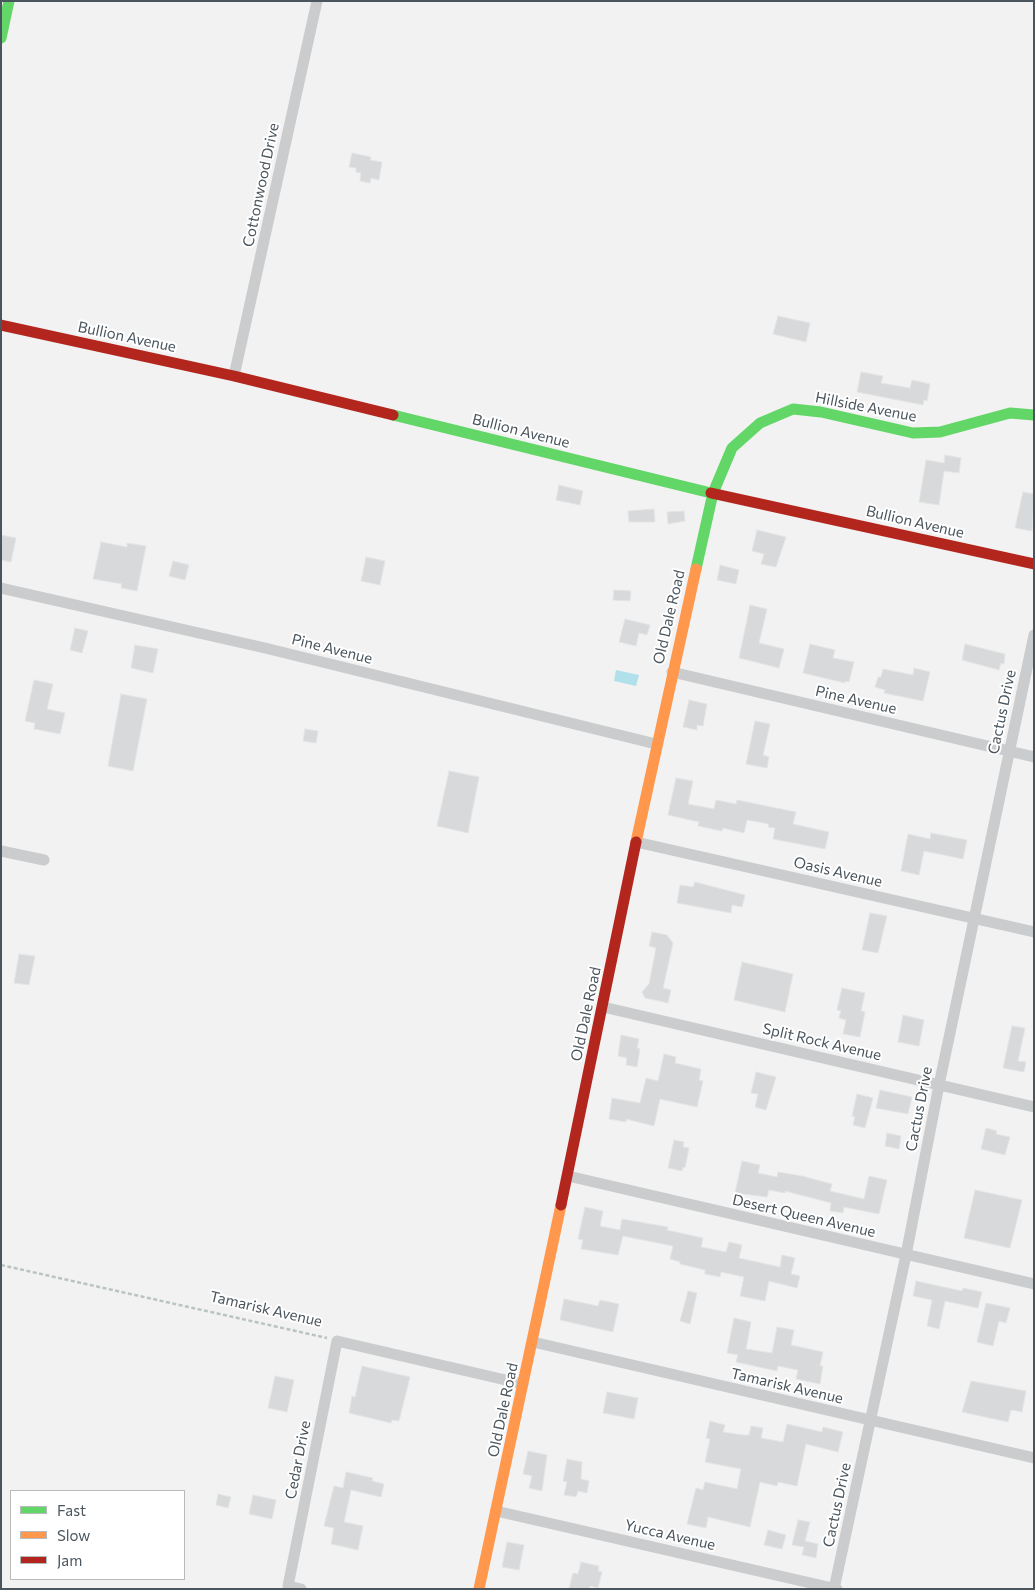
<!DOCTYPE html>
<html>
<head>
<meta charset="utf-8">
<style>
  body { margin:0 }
  #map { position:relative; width:1035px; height:1590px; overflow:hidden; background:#f2f2f2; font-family:Commissioner,sans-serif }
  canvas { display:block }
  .frame { position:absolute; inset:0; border:2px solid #4a555d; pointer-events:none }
  .legend { position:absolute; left:10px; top:1490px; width:175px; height:90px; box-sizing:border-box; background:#fff; border:1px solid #b7bbbe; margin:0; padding:6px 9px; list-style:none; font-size:15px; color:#4a555d }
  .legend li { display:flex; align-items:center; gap:10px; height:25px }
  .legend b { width:25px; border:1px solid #b7bbbe }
</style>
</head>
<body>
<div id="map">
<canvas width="1035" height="1590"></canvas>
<div class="frame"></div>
<ul class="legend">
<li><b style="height:6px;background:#63d668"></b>Fast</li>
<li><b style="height:6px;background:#ff974d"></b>Slow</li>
<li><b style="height:6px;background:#b3261e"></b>Jam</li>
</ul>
</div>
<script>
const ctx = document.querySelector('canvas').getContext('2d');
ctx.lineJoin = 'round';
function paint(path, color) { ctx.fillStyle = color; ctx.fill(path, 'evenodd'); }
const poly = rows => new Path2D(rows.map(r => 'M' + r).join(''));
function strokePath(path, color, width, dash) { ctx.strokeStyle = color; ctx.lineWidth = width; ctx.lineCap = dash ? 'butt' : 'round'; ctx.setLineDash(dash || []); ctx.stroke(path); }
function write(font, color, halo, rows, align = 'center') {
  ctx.font = font + ' Commissioner,sans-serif'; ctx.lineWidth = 4; ctx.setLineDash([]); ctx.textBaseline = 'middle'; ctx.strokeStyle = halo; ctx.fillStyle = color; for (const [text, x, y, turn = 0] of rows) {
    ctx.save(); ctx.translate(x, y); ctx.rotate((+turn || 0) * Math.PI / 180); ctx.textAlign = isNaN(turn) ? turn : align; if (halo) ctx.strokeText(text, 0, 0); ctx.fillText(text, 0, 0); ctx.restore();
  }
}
paint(poly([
  [616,670,639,675,636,686,614,681]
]), '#b0e0ea');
const building = poly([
  [352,153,371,157,370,160,382,162,379,180,371,178,370,183,360,181,361,173,356,172,356,168,349,167,352,153],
  [778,316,810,323,806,342,773,334,778,316],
  [861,372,883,376,881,383,910,388,912,380,930,384,927,401,924,400,923,405,857,392,861,372],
  [945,455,961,458,959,473,944,471,939,505,919,502,926,460,944,463,945,455],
  [559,485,583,491,580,505,556,500,559,485],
  [1023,492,1034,494,1032,531,1015,528,1023,492],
  [654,509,655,522,629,522,628,511,654,509],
  [684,511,685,521,668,524,667,512,684,511],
  [757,530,786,537,776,567,761,564,764,554,752,551,757,530],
  [1,535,16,538,11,562,1,560,1,535],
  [101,542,127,547,127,543,146,546,137,591,121,588,122,584,93,579,101,542],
  [366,557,385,561,380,585,361,581,366,557],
  [173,561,189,565,185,580,169,576,173,561],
  [720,565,739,570,736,584,717,580,720,565],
  [614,590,631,591,630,601,613,600,614,590],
  [750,605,767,609,759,643,784,649,779,668,739,658,750,605],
  [625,619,650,625,647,635,639,633,636,646,619,642,625,619],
  [75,628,88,631,82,653,70,650,75,628],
  [810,644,835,650,833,658,854,662,849,682,845,681,845,683,803,673,810,644],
  [965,644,1005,654,1004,664,1001,663,999,670,962,660,965,644],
  [135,645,158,649,153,673,131,668,135,645],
  [914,668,930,672,923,701,884,693,885,690,875,687,878,677,881,677,883,669,913,675,914,668],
  [34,680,53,684,47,709,65,713,60,734,34,729,35,723,25,721,34,680],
  [121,694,147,699,133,771,108,766,121,694],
  [689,700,707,704,703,726,697,725,697,730,683,727,689,700],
  [755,721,770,724,763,755,769,757,767,768,746,764,755,721],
  [305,729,318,731,316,743,303,741,305,729],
  [449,771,479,777,468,833,437,826,449,771],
  [676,778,693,781,688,804,714,809,716,800,736,804,737,800,796,812,793,824,829,832,825,849,773,839,775,828,768,827,769,824,747,820,744,833,723,828,722,831,698,826,699,822,668,815,676,778],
  [931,833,967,840,963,859,924,851,919,875,901,871,908,834,930,839,931,833],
  [695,882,745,895,742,907,732,905,731,913,677,903,680,885,693,887,695,882],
  [870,913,887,916,878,953,862,950,870,913],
  [652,932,667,935,673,943,663,988,671,990,668,1003,645,998,642,992,649,984,656,948,649,946,652,932],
  [19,954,35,956,29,985,14,983,19,954],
  [742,962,793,974,785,1012,734,1000,742,962],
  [842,988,865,993,861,1011,865,1012,860,1037,843,1034,846,1020,839,1018,841,1011,837,1010,842,988],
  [903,1015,924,1020,919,1046,898,1042,903,1015],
  [1012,1026,1025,1028,1018,1061,1026,1062,1024,1072,1003,1068,1012,1026],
  [621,1035,639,1039,637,1048,640,1049,637,1067,626,1065,627,1058,618,1056,621,1035],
  [664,1054,676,1057,675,1063,701,1069,699,1080,703,1081,697,1107,660,1099,654,1126,626,1119,626,1122,609,1119,612,1098,640,1103,646,1078,658,1081,664,1054],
  [756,1072,776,1077,766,1110,755,1107,758,1094,751,1093,756,1072],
  [880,1090,912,1097,908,1114,876,1108,880,1090],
  [857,1094,873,1098,865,1128,853,1125,855,1117,852,1116,857,1094],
  [986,1128,997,1131,996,1134,1010,1137,1005,1155,981,1149,986,1128],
  [887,1133,901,1136,899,1149,885,1146,887,1133],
  [674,1140,684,1142,683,1147,689,1148,685,1168,683,1167,682,1171,668,1168,674,1140],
  [742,1161,760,1165,758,1173,777,1177,778,1172,802,1176,832,1184,830,1191,864,1199,869,1176,887,1180,879,1214,844,1207,843,1213,830,1211,831,1203,785,1191,785,1193,769,1190,767,1197,735,1193,742,1161],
  [975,1190,1022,1200,1010,1248,964,1238,975,1190],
  [585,1207,603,1211,600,1226,620,1230,622,1219,668,1227,667,1230,703,1238,701,1247,726,1252,729,1242,742,1245,739,1258,780,1267,782,1255,795,1258,791,1274,800,1276,797,1288,769,1281,765,1301,740,1296,744,1277,721,1272,720,1277,705,1274,705,1270,680,1264,680,1262,670,1259,673,1246,623,1236,618,1255,581,1249,583,1240,578,1239,585,1207],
  [916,1281,962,1291,963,1288,982,1292,978,1308,945,1301,939,1329,927,1326,932,1300,913,1296,916,1281],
  [688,1291,697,1293,690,1324,680,1321,688,1291],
  [564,1299,598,1306,600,1300,619,1304,613,1332,560,1320,564,1299],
  [986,1303,1010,1308,1006,1323,999,1321,993,1346,977,1342,986,1303],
  [734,1318,751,1322,746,1349,772,1353,777,1327,794,1330,791,1345,823,1352,820,1366,823,1366,820,1384,796,1379,798,1370,778,1366,777,1371,736,1362,738,1355,727,1353,734,1318],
  [362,1366,410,1377,399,1421,392,1420,391,1423,349,1413,352,1396,355,1397,362,1366],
  [275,1376,294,1380,287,1412,268,1408,275,1376],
  [971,1381,1026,1391,1022,1412,1011,1410,1008,1422,962,1412,971,1381],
  [607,1392,638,1398,634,1419,603,1413,607,1392],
  [710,1421,725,1425,723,1432,743,1435,749,1435,751,1426,763,1428,761,1438,783,1442,787,1424,822,1432,823,1427,843,1432,838,1452,806,1444,797,1486,778,1482,777,1486,760,1482,750,1527,708,1517,706,1528,687,1524,696,1488,703,1490,705,1482,737,1489,741,1469,705,1462,710,1439,706,1438,710,1421],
  [528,1451,547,1455,542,1491,529,1488,532,1476,523,1474,528,1451],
  [567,1459,582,1462,581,1479,589,1481,587,1493,578,1491,576,1497,564,1495,567,1482,563,1481,567,1459],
  [346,1472,373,1478,372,1481,384,1484,381,1497,351,1490,344,1522,363,1526,358,1550,331,1544,334,1528,324,1526,334,1486,343,1488,346,1472],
  [218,1494,231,1497,228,1508,216,1505,218,1494],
  [253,1495,276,1500,272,1519,249,1514,253,1495],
  [798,1520,810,1522,805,1541,818,1544,816,1558,802,1555,804,1547,792,1545,798,1520],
  [768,1530,786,1535,782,1549,764,1545,768,1530],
  [507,1542,524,1545,519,1570,502,1567,507,1542],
  [581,1562,599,1566,598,1571,602,1572,598,1588,590,1586,589,1589,569,1589,573,1573,578,1574,581,1562]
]);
paint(building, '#d8d9da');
strokePath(building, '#e3e4e5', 1);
strokePath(poly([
  [1,1265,327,1338]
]), '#b9c4c0', 2.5, [4, 2.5]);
strokePath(poly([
  [234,376,317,1],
  [1,588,265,648,656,744],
  [672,672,1034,757],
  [636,842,1034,932],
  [1,851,44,860],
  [603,1007,1034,1107],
  [568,1176,1034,1284],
  [533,1342,1034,1458],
  [496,1511,837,1589],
  [301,1589,288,1586,337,1341,523,1384],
  [834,1589,906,1255,939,1085,1034,635]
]), '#cacccd', 11);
strokePath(poly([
  [1,38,9,1],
  [393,415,711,493],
  [696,569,713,493,732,448,760,423,793,409,821,412,913,433,940,432,1010,413,1034,415]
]), '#63d668', 11);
strokePath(poly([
  [636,842,696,569],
  [479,1589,561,1205]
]), '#ff974d', 11);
strokePath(poly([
  [1,325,234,376,393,415],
  [711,493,1034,564],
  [561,1205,636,842]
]), '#b3261e', 11);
write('15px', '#4a555d', '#fff', [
  ["Cottonwood Drive",261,185,-78],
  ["Bullion Avenue",127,337,12],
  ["Hillside Avenue",866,407,11],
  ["Bullion Avenue",521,431,14],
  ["Bullion Avenue",915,522,13],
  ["Old Dale Road",669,617,-77],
  ["Pine Avenue",332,649,14],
  ["Pine Avenue",856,700,13],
  ["Cactus Drive",1002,712,-78],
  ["Oasis Avenue",838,872,13],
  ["Old Dale Road",586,1014,-78],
  ["Split Rock Avenue",822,1042,13],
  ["Cactus Drive",919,1109,-79],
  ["Desert Queen Avenue",804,1216,13],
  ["Tamarisk Avenue",266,1309,13],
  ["Tamarisk Avenue",787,1386,13],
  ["Old Dale Road",503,1410,-78],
  ["Cedar Drive",298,1460,-79],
  ["Cactus Drive",837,1505,-78],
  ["Yucca Avenue",670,1535,13]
]);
</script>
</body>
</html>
